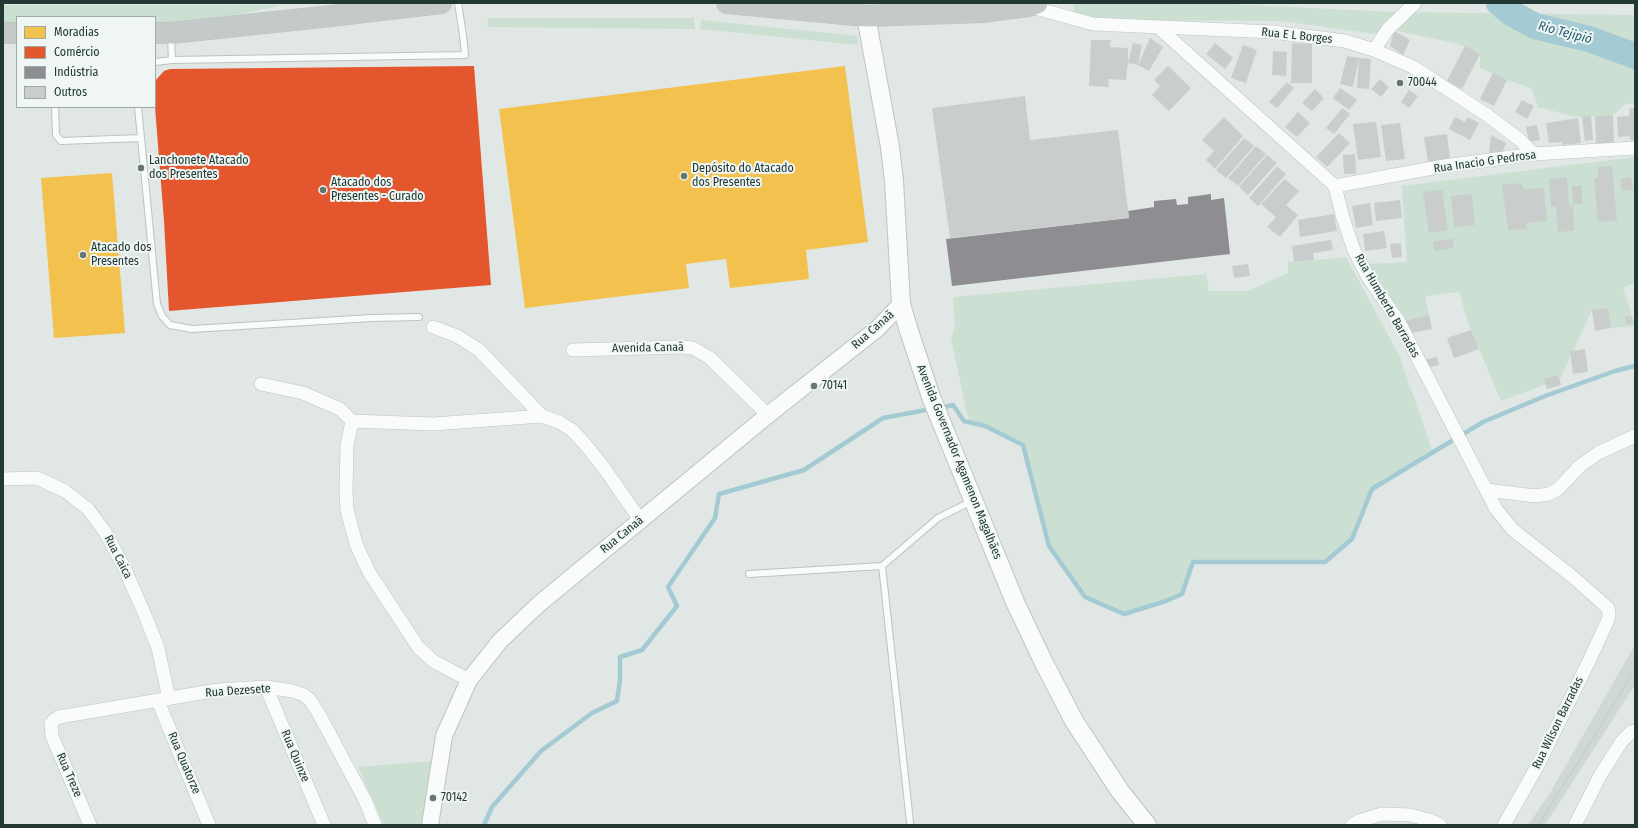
<!DOCTYPE html>
<html>
<head>
<meta charset="utf-8">
<style>
  body { margin:0 }
  #map { position:relative; width:1638px; height:828px; overflow:hidden; background:#e1e7e4; font-family:"Fira Sans Condensed",sans-serif }
  canvas { display:block }
  .frame { position:absolute; inset:0; border:4px solid #213834; pointer-events:none }
  .legend { position:absolute; left:16px; top:16px; width:140px; height:92px; box-sizing:border-box; background:#eff6f3; border:1px solid #9daaa7; margin:0; padding:5px 7px; list-style:none; font-size:12px; color:#213834 }
  .legend li { display:flex; align-items:center; gap:8px; height:20px }
  .legend b { width:20px; border:1px solid #9daaa7 }
</style>
</head>
<body>
<div id="map">
<canvas width="1638" height="828"></canvas>
<div class="frame"></div>
<ul class="legend">
<li><b style="height:11px;background:#f2c14e"></b>Moradias</li>
<li><b style="height:11px;background:#e4572e"></b>Comércio</li>
<li><b style="height:11px;background:#8d8d92"></b>Indústria</li>
<li><b style="height:11px;background:#c9cecc"></b>Outros</li>
</ul>
</div>
<script>
const ctx = document.querySelector('canvas').getContext('2d');
ctx.lineJoin = 'round';
function paint(path, color) { ctx.fillStyle = color; ctx.fill(path, 'evenodd'); }
const poly = rows => new Path2D(rows.map(r => 'M' + r).join(''));
function strokePath(path, color, width, dash) { ctx.strokeStyle = color; ctx.lineWidth = width; ctx.lineCap = dash ? 'butt' : 'round'; ctx.setLineDash(dash || []); ctx.stroke(path); }
function write(font, color, halo, rows, align = 'center') {
  ctx.font = font + ' "Fira Sans Condensed",sans-serif'; ctx.lineWidth = 4; ctx.setLineDash([]); ctx.textBaseline = 'middle'; ctx.strokeStyle = halo; ctx.fillStyle = color; for (const [text, x, y, turn = 0] of rows) {
    ctx.save(); ctx.translate(x, y); ctx.rotate((+turn || 0) * Math.PI / 180); ctx.textAlign = isNaN(turn) ? turn : align; if (halo) ctx.strokeText(text, 0, 0); ctx.fillText(text, 0, 0); ctx.restore();
  }
}
paint(poly([
  [1635,645,1635,685,1545,825,1528,825,1550,793]
]), '#cfd8d4');
paint(poly([
  [799,3,981,3,869,9],
  [1099,3,1208,3,1393,12,1635,15,1635,105,1627,103,1613,115,1582,117,1572,116,1538,107,1531,88,1507,80,1480,68,1480,54,1459,44,1388,29,1382,28,1374,34,1281,21,1120,20,1098,19,1075,15,1073,4],
  [3,5,284,5,186,25,155,25,155,17,17,17,17,27,3,27],
  [488,18,694,18,695,29,487,27],
  [701,20,857,36,858,45,700,29],
  [1635,157,1635,282,1623,288,1635,326,1611,328,1607,308,1592,310,1560,379,1501,401,1469,325,1459,292,1425,296,1429,315,1404,321,1368,264,1407,262,1402,186],
  [1346,257,1400,357,1433,453,1372,489,1352,539,1325,562,1193,562,1182,594,1166,601,1124,614,1085,597,1049,546,1023,445,985,426,971,423,967,414,951,338,955,327,953,297,1206,274,1209,291,1248,291,1288,273,1288,262,1295,262],
  [433,761,423,825,384,825,358,767]
]), '#cbe0d2');
paint(poly([
  [845,66,868,242,806,250,809,279,730,288,726,259,686,264,689,288,525,308,499,109],
  [112,173,125,333,54,338,41,178]
]), '#f2c14e');
paint(poly([
  [474,66,491,285,169,311,164,221,155,107,155,81,164,71,170,69]
]), '#e4572e');
paint(poly([
  [1211,194,1211,200,1224,198,1230,254,952,286,946,239,1129,218,1128,211,1154,207,1154,201,1176,199,1177,205,1188,204,1188,197]
]), '#8d8d92');
strokePath(poly([
  [941,408,953,405,964,421,985,426,1023,445,1049,546,1085,597,1124,614,1166,601,1182,594,1193,562,1325,562,1352,539,1372,489,1483,422,1545,396,1615,371,1635,366],
  [484,825,492,807,541,751,592,713,617,701,620,680,620,657,642,650,677,606,668,587,715,518,719,494,804,470,883,418,931,409]
]), '#a4cad3', 4.5);
strokePath(poly([
  [1499,3,1511,13,1535,26,1589,39,1635,56]
]), '#a4cad3', 26);
paint(poly([
  [1394,31,1410,40,1403,55,1390,46],
  [1150,38,1163,47,1149,71,1138,65,1128,63,1133,43,1142,45,1138,65],
  [1091,40,1111,40,1110,47,1128,48,1128,63,1126,80,1108,79,1109,87,1089,86],
  [1215,43,1233,58,1225,69,1206,54],
  [1292,43,1312,44,1312,83,1291,83],
  [1243,45,1257,50,1246,83,1231,78],
  [1465,46,1480,54,1462,89,1447,81],
  [1273,51,1287,52,1286,76,1272,75],
  [1347,56,1359,58,1353,87,1340,84],
  [1359,58,1371,59,1369,89,1357,88],
  [1168,66,1191,88,1169,111,1152,95,1160,86,1154,80],
  [1493,73,1507,80,1494,106,1480,99],
  [1380,79,1389,87,1381,97,1371,89],
  [1287,82,1294,88,1277,108,1269,102],
  [1340,88,1357,100,1349,110,1333,98],
  [1315,89,1324,98,1312,111,1302,103],
  [1409,90,1418,96,1409,108,1401,102],
  [1025,96,1030,140,1118,130,1129,218,950,238,932,108],
  [1522,100,1534,106,1527,119,1515,112],
  [1342,108,1350,114,1334,134,1326,128],
  [1630,108,1635,108,1635,140,1630,140,1630,136,1618,137,1617,117,1629,116],
  [1298,112,1310,123,1297,137,1285,127],
  [1613,115,1614,144,1596,145,1595,116],
  [1591,116,1593,140,1585,141,1582,117],
  [1224,117,1243,136,1215,169,1206,160,1214,151,1202,140],
  [1455,117,1465,122,1468,117,1479,123,1470,140,1449,129],
  [1578,118,1581,143,1563,145,1562,142,1549,143,1546,123],
  [1376,122,1381,157,1358,160,1353,124],
  [1400,123,1405,159,1386,161,1381,125],
  [1537,125,1540,140,1529,142,1526,127],
  [1339,133,1350,143,1327,167,1316,157],
  [1447,134,1450,159,1428,162,1424,137],
  [1491,135,1506,143,1502,153,1489,153],
  [1244,138,1254,146,1226,178,1216,170],
  [1256,146,1266,154,1238,186,1228,178],
  [1355,154,1356,174,1344,174,1343,155],
  [1267,155,1277,163,1248,195,1239,187],
  [1277,166,1286,174,1258,206,1249,198],
  [1612,166,1617,221,1598,222,1594,178,1598,177,1598,167],
  [1567,177,1569,206,1573,204,1572,186,1582,186,1582,204,1573,204,1574,231,1558,232,1556,207,1551,207,1549,179],
  [1631,177,1633,190,1622,191,1620,179],
  [1285,179,1299,191,1286,205,1298,215,1280,237,1267,227,1276,217,1261,204],
  [1521,183,1523,189,1544,188,1547,221,1526,223,1527,229,1508,230,1502,185],
  [1442,190,1448,230,1429,233,1423,192],
  [1472,194,1475,225,1454,227,1451,196],
  [1400,200,1402,218,1376,221,1374,203],
  [1370,203,1373,225,1356,228,1352,206],
  [1334,214,1337,231,1300,237,1298,220],
  [1384,231,1387,248,1365,251,1363,234],
  [1453,239,1454,248,1434,251,1433,241],
  [1331,240,1333,250,1313,253,1314,260,1294,262,1292,246],
  [1401,243,1402,257,1392,258,1390,244],
  [1248,264,1250,276,1234,278,1232,266],
  [1608,308,1611,328,1595,331,1592,310],
  [1429,315,1432,329,1412,333,1404,321],
  [1632,316,1633,323,1626,325,1625,317],
  [1471,330,1479,349,1454,358,1447,338],
  [1585,349,1588,372,1573,374,1570,351],
  [1437,357,1439,365,1427,368,1425,360],
  [1558,375,1561,385,1547,389,1544,379]
]), '#c9cecc');
const service = poly([
  [172,60,465,55,463,35,458,3],
  [155,62,172,60,171,37],
  [55,107,56,135,61,141,141,138,157,304,162,316,170,325,192,329,372,318,419,317],
  [138,107,141,138],
  [749,574,882,566],
  [910,822,882,566,938,518,972,501]
]);
const minor = poly([
  [1028,6,1093,24,1273,32,1345,41,1374,50,1413,67,1487,115,1520,140,1534,154],
  [1158,27,1335,186,1343,218,1354,250,1368,277,1399,322,1496,509,1513,530,1573,577,1608,608,1609,614,1608,620,1589,661,1538,765,1504,825],
  [1374,50,1388,29,1415,3],
  [1335,186,1444,166,1534,154,1635,148],
  [433,327,457,336,479,350,542,416],
  [573,350,681,347,693,348,710,358,768,415],
  [261,384,303,393,340,409,352,421],
  [352,421,433,424,542,416,559,422,572,430,585,444,604,468,641,521],
  [352,421,347,446,346,491,347,510,356,544,369,572,418,647,433,661,469,680],
  [3,479,37,478,65,491,88,509,105,532,124,567,145,615,158,648,169,699],
  [1487,490,1535,496,1549,494,1558,489,1580,466,1598,453,1635,436],
  [266,687,324,825],
  [158,701,209,825],
  [90,825,52,736,51,724,54,720,59,717,218,690,266,687,293,691,304,695,310,700,319,714,365,800,375,825],
  [1352,825,1359,821,1382,814,1410,815,1429,820,1440,825],
  [1575,825,1601,774,1622,741,1631,732,1635,731]
]);
const tertiary = poly([
  [430,825,444,736,469,680,500,641,539,604,768,415,877,329,901,304]
]);
const secondary = poly([
  [866,16,890,147,894,181,901,304,909,331,931,397,1015,602,1043,661,1074,721,1120,791,1147,825]
]);
const trunk = poly([
  [727,3,866,16,982,12,1028,6,1037,3],
  [3,33,17,33],
  [155,33,171,33,331,16,441,3]
]);
strokePath(service, '#bec3c1', 8);
strokePath(minor, '#bec3c1', 14);
strokePath(tertiary, '#bec3c1', 18);
strokePath(secondary, '#bec4c2', 20);
strokePath(trunk, '#bcc3c1', 22);
strokePath(service, '#fafbfb', 6);
strokePath(minor, '#fafbfb', 13);
strokePath(tertiary, '#fafbfb', 16);
strokePath(secondary, '#fafbfb', 18);
strokePath(trunk, '#c4cac8', 21);
strokePath(poly([
  [1538,825,1587,748,1635,669]
]), '#c5c9c8', 1);
for (const [x, y, r, color] of [
  [1400,83,4,"#647572"],
  [141,168,4,"#647572"],
  [684,176,4,"#647572"],
  [323,190,4,"#647572"],
  [83,255,4,"#647572"],
  [814,386,4,"#647572"],
  [433,798,4,"#647572"]
]) { const dot = new Path2D(); dot.arc(x, y, r, 0, 2 * Math.PI); ctx.fillStyle = color; ctx.fill(dot); strokePath(dot, '#eff6f3', 1.5); }
write('12px', '#213834', '#eff6f3', [
  ["Rua E L Borges",1297,36,6],
  ["Rua Inacio G Pedrosa",1485,162,-8],
  ["Rua Humberto Barradas",1387,306,60],
  ["Rua Canaã",873,330,-41],
  ["Avenida Canaã",648,348,-1],
  ["Avenida Governador Agamenon Magalhães",959,462,68],
  ["Rua Canaã",622,535,-39],
  ["Rua Caica",118,557,63],
  ["Rua Dezesete",238,691,-4],
  ["Rua Wilson Barradas",1558,723,-64],
  ["Rua Quinze",295,756,67],
  ["Rua Quatorze",184,763,67],
  ["Rua Treze",69,775,66]
]);
write('12px', '#213834', '#eff6f3', [
  ["70044",1408,83],
  ["Lanchonete Atacado",149,161],
  ["dos Presentes",149,175],
  ["Depósito do Atacado",692,169],
  ["dos Presentes",692,183],
  ["Atacado dos",331,183],
  ["Presentes - Curado",331,197],
  ["Atacado dos",91,248],
  ["Presentes",91,262],
  ["70141",822,386],
  ["70142",441,798]
], 'left');
write('italic 13px', '#1f5d70', '#eff6f3', [
  ["Rio Tejipió",1565,33,15]
]);
</script>
</body>
</html>
